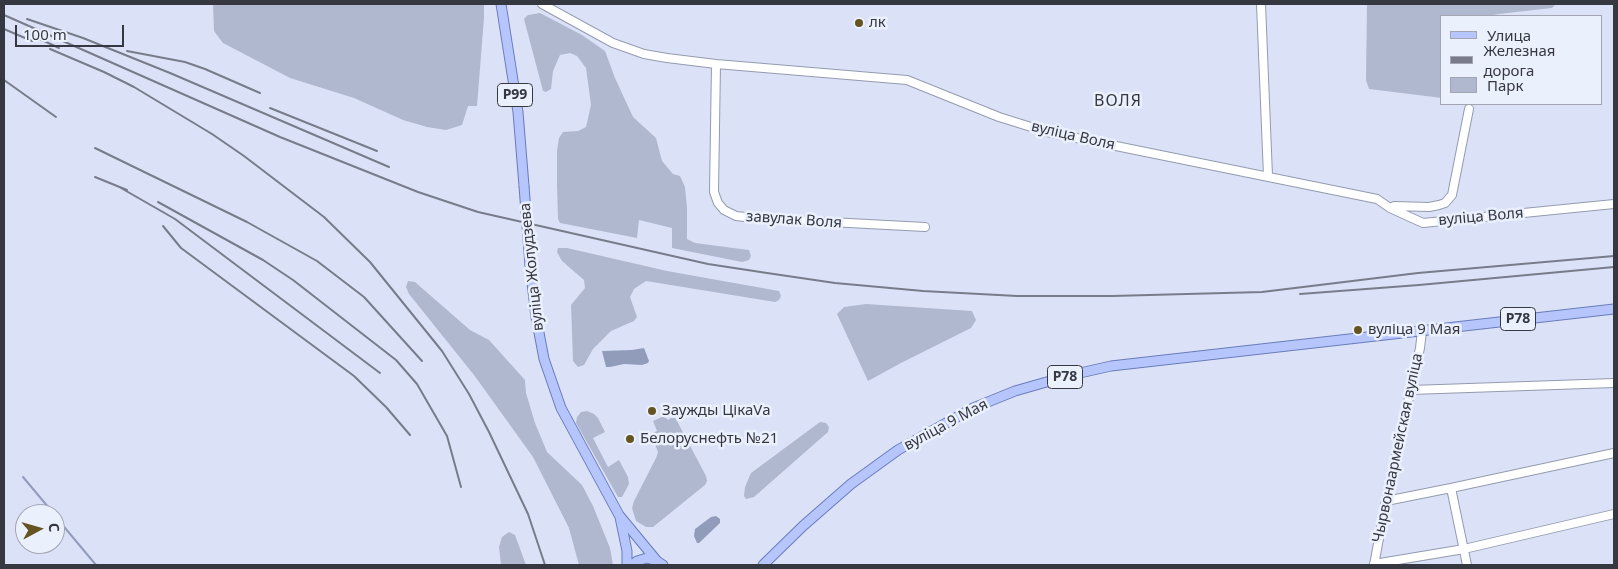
<!DOCTYPE html>
<html>
<head>
<meta charset="utf-8">
<style>
  body { margin:0 }
  #map { position:relative; width:1618px; height:569px; overflow:hidden; background:#dbe2f8; font-family:"Noto Sans",sans-serif }
  canvas { display:block }
  .frame { position:absolute; inset:0; border:5px solid #363841; pointer-events:none }
  .legend { position:absolute; left:1440px; top:15px; width:162px; height:90px; box-sizing:border-box; background:#ebf0fd; border:1px solid #a3a6b2; margin:0; padding:6px 9px; list-style:none; font-size:15px; color:#363841 }
  .legend li { display:flex; align-items:center; gap:10px; height:25px }
  .legend b { width:25px; border:1px solid #a3a6b2 }
  .north { position:absolute; left:15px; top:504px; width:50px; height:50px; box-sizing:border-box; background:#ebf0fd; border:1px solid #a3a6b2; border-radius:50%; rotate:84deg; font-size:14px; font-weight:700; line-height:20px; text-align:center; color:#363841 }
  .north::after { content:''; display:block; margin:auto; width:18px; height:22px; background:#655422; clip-path:polygon(50% 0,100% 100%,50% 72%,0 100%) }
  .scale { position:absolute; left:15px; top:25px; width:109px; height:22px; box-sizing:border-box; border:2px solid #363841; border-top:0; padding-left:6px; font-size:15px; line-height:18px; white-space:nowrap; color:#363841; -webkit-text-stroke:4px #ebf0fd; paint-order:stroke }
</style>
</head>
<body>
<div id="map">
<canvas width="1618" height="569"></canvas>
<div class="frame"></div>
<ul class="legend">
<li><b style="height:6px;background:#b6c6fd"></b>Улица</li>
<li><b style="height:6px;background:#787c8a"></b>Железная дорога</li>
<li><b style="height:14px;background:#b0b8cf"></b>Парк</li>
</ul>
<div class="north">С</div>
<div class="scale">100 m</div>
</div>
<script>
const ctx = document.querySelector('canvas').getContext('2d');
ctx.lineJoin = 'round';
function paint(path, color) { ctx.fillStyle = color; ctx.fill(path, 'evenodd'); }
const poly = rows => new Path2D(rows.map(r => 'M' + r).join(''));
function strokePath(path, color, width, dash) { ctx.strokeStyle = color; ctx.lineWidth = width; ctx.lineCap = dash ? 'butt' : 'round'; ctx.setLineDash(dash || []); ctx.stroke(path); }
function write(font, color, halo, rows, align = 'center') {
  ctx.font = font + ' "Noto Sans",sans-serif'; ctx.lineWidth = 5; ctx.setLineDash([]); ctx.textBaseline = 'middle'; ctx.strokeStyle = halo; ctx.fillStyle = color; for (const [text, x, y, turn = 0] of rows) {
    ctx.save(); ctx.translate(x, y); ctx.rotate((+turn || 0) * Math.PI / 180); ctx.textAlign = isNaN(turn) ? turn : align; if (halo) ctx.strokeText(text, 0, 0); ctx.fillText(text, 0, 0); ctx.restore();
  }
}
paint(poly([
  [213,4,484,4,484,18,477,106,468,106,462,125,446,130,427,127,403,120,354,98,290,78,223,43,214,31],
  [1367,4,1556,4,1552,8,1499,14,1488,16,1442,16,1442,98,1369,89,1366,80],
  [540,13,582,35,605,51,615,78,633,117,656,138,662,161,673,174,680,176,685,187,687,208,687,239,695,243,749,250,751,256,749,260,742,262,672,248,672,228,639,220,637,238,560,223,558,219,557,185,557,151,559,138,563,132,578,131,586,127,591,105,586,68,577,56,570,53,560,55,553,71,551,89,546,92,543,91,524,19,528,15],
  [558,248,567,248,667,271,779,291,781,296,779,300,775,302,646,281,634,289,630,297,637,317,634,321,611,331,593,349,584,365,578,367,573,361,571,305,585,288,584,280,562,261,557,252],
  [408,281,415,282,470,330,489,340,525,380,526,393,535,423,547,452,582,485,593,506,610,548,613,565,579,565,569,528,533,457,474,375,409,294,406,287],
  [866,304,972,311,976,320,971,328,901,363,868,381,837,314,844,307],
  [587,411,594,414,598,418,605,432,593,438,608,467,619,460,628,477,629,484,622,497,618,497,576,423,577,417,581,412],
  [664,416,668,420,671,418,675,418,677,421,706,476,707,481,705,485,653,527,646,527,636,521,632,508,634,501,656,458,658,452,651,434,657,431,653,421],
  [820,422,826,423,829,427,828,432,754,497,746,499,744,496,745,487,751,473],
  [509,532,515,535,526,565,501,565,499,547,502,537]
]), '#b0b8cf');
paint(poly([
  [644,348,649,361,648,363,642,365,624,364,610,367,606,367,602,351,632,350],
  [716,516,720,519,720,523,699,543,697,543,694,536,695,529,711,517]
]), '#919cbb');
strokePath(poly([
  [23,477,54,514],
  [55,516,96,565]
]), '#919cbb', 2);
const minor = poly([
  [542,4,613,43,644,54,667,58,716,64,907,80,999,117,1047,132,1377,199,1390,208,1423,223,1614,204],
  [1261,4,1268,176],
  [716,64,714,192,718,203,724,210,736,216,754,218,925,227],
  [1390,208,1394,206,1429,207,1439,205,1445,203,1452,195,1469,109],
  [1411,390,1614,383],
  [1451,488,1467,565],
  [1386,501,1451,488,1614,453],
  [1374,564,1464,549,1614,514],
  [1374,565,1386,501,1420,348,1422,331]
]);
const major = poly([
  [501,4,518,112,524,186],
  [530,265,536,317,544,359,561,408,619,515,657,561],
  [620,517,627,551,627,565],
  [632,565,637,561,647,558,657,561,663,565],
  [763,565,803,526,851,484,898,450,973,408,1015,391,1071,375,1111,366,1614,309]
]);
strokePath(minor, '#949baf', 10);
strokePath(major, '#697cba', 11);
strokePath(minor, '#fff', 8);
strokePath(major, '#b6c6fd', 9);
strokePath(poly([
  [4,15,280,137,418,192,478,212,708,264,767,273,835,283,923,291,1017,296,1112,296,1262,292,1418,273,1614,256],
  [27,19,83,38,170,73,389,167],
  [4,29,32,41],
  [25,32,59,48],
  [50,49,104,72,134,87,212,134,244,156,324,217,370,262,442,351,469,394,489,432,528,514,545,565],
  [127,51,185,62,205,69,260,93],
  [4,80,56,117],
  [270,108,377,151],
  [95,148,247,222,317,261,364,297,422,361],
  [95,177,127,190],
  [121,188,175,219,380,373],
  [158,202,263,260,293,280,396,360,417,384,447,436,461,487],
  [163,226,181,248,354,376,386,407,410,435],
  [1300,294,1419,285,1614,267]
]), '#787c8a', 2);
const majorBridge = poly([
  [524,186,530,265]
]);
strokePath(majorBridge, '#697cba', 11, []);
strokePath(majorBridge, '#b6c6fd', 9);
for (const [x, y, r, color] of [
  [859,23,5,"#655422"],
  [1358,330,5,"#655422"],
  [652,411,5,"#655422"],
  [630,439,5,"#655422"]
]) { const dot = new Path2D(); dot.arc(x, y, r, 0, 2 * Math.PI); ctx.fillStyle = color; ctx.fill(dot); strokePath(dot, '#ebf0fd', 2); }
for (const [x, y, w] of [
  [515,95,35],
  [1518,319,35],
  [1065,377,35]
]) { const box = new Path2D(); box.roundRect(x - w / 2, y - 11.5, w, 23, 4); ctx.fillStyle = '#ebf0fd'; ctx.fill(box); strokePath(box, '#363841', 1); }
write('bold 14px', '#363841', null, [
  ["Р99",515,95],
  ["Р78",1518,319],
  ["Р78",1065,377]
]);
write('15px', '#363841', '#ebf0fd', [
  ["лк",869,23],
  ["вуліца 9 Мая",1368,330],
  ["Заужды ЦікаVа",662,411],
  ["Белоруснефть №21",640,439]
], 'left');
write('15px', '#363841', '#ebf0fd', [
  ["вуліца Воля",1073,136,13],
  ["вуліца Воля",1481,217,-5],
  ["завулак Воля",794,220,4],
  ["вуліца Жолудзева",532,267,-96],
  ["вуліца 9 Мая",946,425,-28],
  ["Чырвонаармейская вуліца",1398,448,-78]
]);
ctx.letterSpacing = '1px';
write('16px', '#363841', '#ebf0fd', [
  ["ВОЛЯ",1118,101]
]);
ctx.letterSpacing = '0px';
</script>
</body>
</html>
